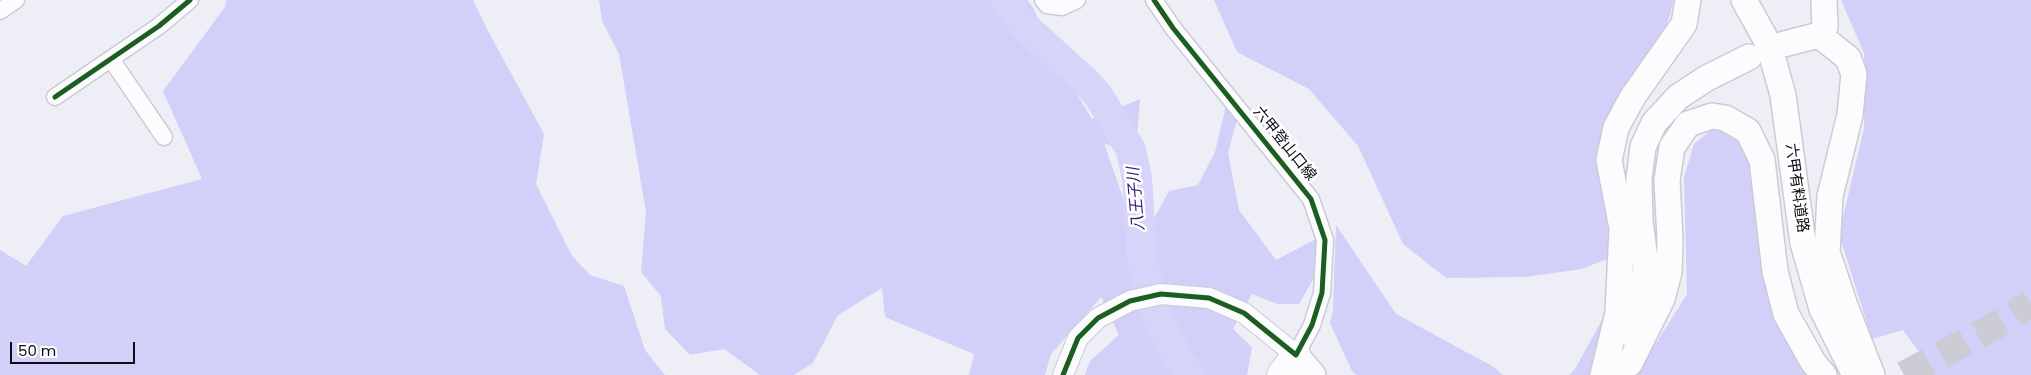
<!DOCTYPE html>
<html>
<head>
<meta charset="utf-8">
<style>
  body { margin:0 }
  #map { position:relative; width:2031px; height:375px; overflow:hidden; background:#eeeef7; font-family:Poppins,sans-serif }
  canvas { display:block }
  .scale { position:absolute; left:10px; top:342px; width:125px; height:22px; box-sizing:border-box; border:2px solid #0c0c12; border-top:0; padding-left:6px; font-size:15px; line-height:18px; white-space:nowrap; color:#0c0c12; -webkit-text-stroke:4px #fff; paint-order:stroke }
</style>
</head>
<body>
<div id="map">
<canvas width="2031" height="375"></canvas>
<div class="scale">50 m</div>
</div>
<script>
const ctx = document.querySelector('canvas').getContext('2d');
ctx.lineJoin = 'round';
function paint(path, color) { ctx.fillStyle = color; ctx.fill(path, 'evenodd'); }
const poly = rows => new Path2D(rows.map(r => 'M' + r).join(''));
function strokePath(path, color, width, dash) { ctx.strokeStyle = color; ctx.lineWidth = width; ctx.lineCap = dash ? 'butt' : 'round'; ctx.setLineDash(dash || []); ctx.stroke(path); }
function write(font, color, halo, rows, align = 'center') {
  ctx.font = font + ' Poppins,"Noto Sans JP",sans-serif'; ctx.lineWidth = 5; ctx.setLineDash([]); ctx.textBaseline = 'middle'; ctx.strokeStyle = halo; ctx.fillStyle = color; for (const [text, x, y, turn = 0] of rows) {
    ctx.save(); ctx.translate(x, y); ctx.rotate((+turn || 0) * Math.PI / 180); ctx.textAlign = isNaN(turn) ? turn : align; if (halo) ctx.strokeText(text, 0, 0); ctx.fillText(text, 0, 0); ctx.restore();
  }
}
paint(poly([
  [226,0,473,0,487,29,544,134,536,184,572,256,590,275,624,286,645,350,665,375,0,375,0,250,26,266,63,216,202,179,163,91,225,7],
  [599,0,1027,0,1033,8,1067,78,1092,119,1140,99,1137,133,1121,150,1104,143,1123,198,1150,226,1169,191,1198,185,1215,152,1226,106,1238,116,1228,153,1239,210,1276,260,1316,239,1315,276,1299,304,1277,304,1252,294,1233,329,1252,347,1247,375,1085,375,1090,361,1119,335,1101,297,1051,354,1045,375,969,375,974,354,885,317,882,288,838,315,813,363,794,375,760,375,724,349,690,355,665,329,661,296,641,272,646,212,619,54,602,21],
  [1214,0,1674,0,1664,36,1614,107,1614,256,1582,269,1525,277,1446,278,1403,244,1358,146,1309,89,1237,52],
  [1841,0,2031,0,2031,375,1907,375,1920,353,1903,330,1872,339,1839,234,1864,128,1864,53],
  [1715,127,1742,144,1757,186,1774,320,1814,375,1636,375,1687,294,1684,177,1694,144],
  [1336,225,1396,314,1492,366,1503,375,1357,375,1352,371,1330,323,1333,310],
  [1606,313,1591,375,1569,375,1575,369]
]), '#d2cff8');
strokePath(poly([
  [1005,0,1023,25,1085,81,1098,95,1131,150,1137,178,1142,261,1156,313,1179,360,1191,375]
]), '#d6d4f8', 30);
strokePath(poly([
  [1904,375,2004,321,2031,303]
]), '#ccccd5', 28, [28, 14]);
const minor = poly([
  [1043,0,1047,5,1062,7,1077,0],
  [1154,0,1173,28,1311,199,1325,240,1322,293,1312,325,1296,355],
  [0,11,16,0],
  [111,59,164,137],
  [55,97,159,26,190,0]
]);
const tertiary = poly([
  [1063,375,1078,338,1098,318,1130,301,1161,294,1209,298,1244,313,1296,355]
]);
const primary = poly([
  [1744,0,1769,45,1783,95,1803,243,1822,309,1855,375],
  [1819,35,1848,58,1854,74,1850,115,1830,196,1827,252,1845,306,1872,375],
  [1784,44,1819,35,1825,27,1824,0],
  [1632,335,1639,316,1646,266,1640,221,1639,179,1643,147,1654,123,1678,97,1707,78,1749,57],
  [1296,355,1313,375],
  [1603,375,1618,313,1622,228,1609,160,1616,128,1632,98,1684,24,1688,0],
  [1612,375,1630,363,1662,299,1669,272,1670,240,1667,180,1672,147,1688,124,1712,116,1725,118,1748,131,1762,160,1775,271,1786,314,1813,362,1824,375]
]);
const motorway = poly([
  [1281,375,1296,355]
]);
strokePath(minor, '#cbcbd3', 19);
strokePath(tertiary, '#cbcbd3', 22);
strokePath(primary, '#cbcbd3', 28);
strokePath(motorway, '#cbcbd3', 30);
strokePath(minor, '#fcfcfe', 16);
strokePath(tertiary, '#fcfcfe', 20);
strokePath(primary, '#fcfcfe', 25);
strokePath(motorway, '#fcfcfe', 28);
strokePath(poly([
  [55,97,159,26,190,0],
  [1063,375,1078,338,1098,318,1130,301,1161,294,1209,298,1244,313,1296,355,1312,325,1322,293,1325,240,1311,199,1173,28,1154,0]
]), '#1b5e20', 5);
write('15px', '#0c0c12', '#fff', [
  ["六甲登山口線",1284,144,51],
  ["六甲有料道路",1796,188,82]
]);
write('italic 16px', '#351e78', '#fff', [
  ["八王子川",1137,199,-95]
]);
</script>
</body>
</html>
